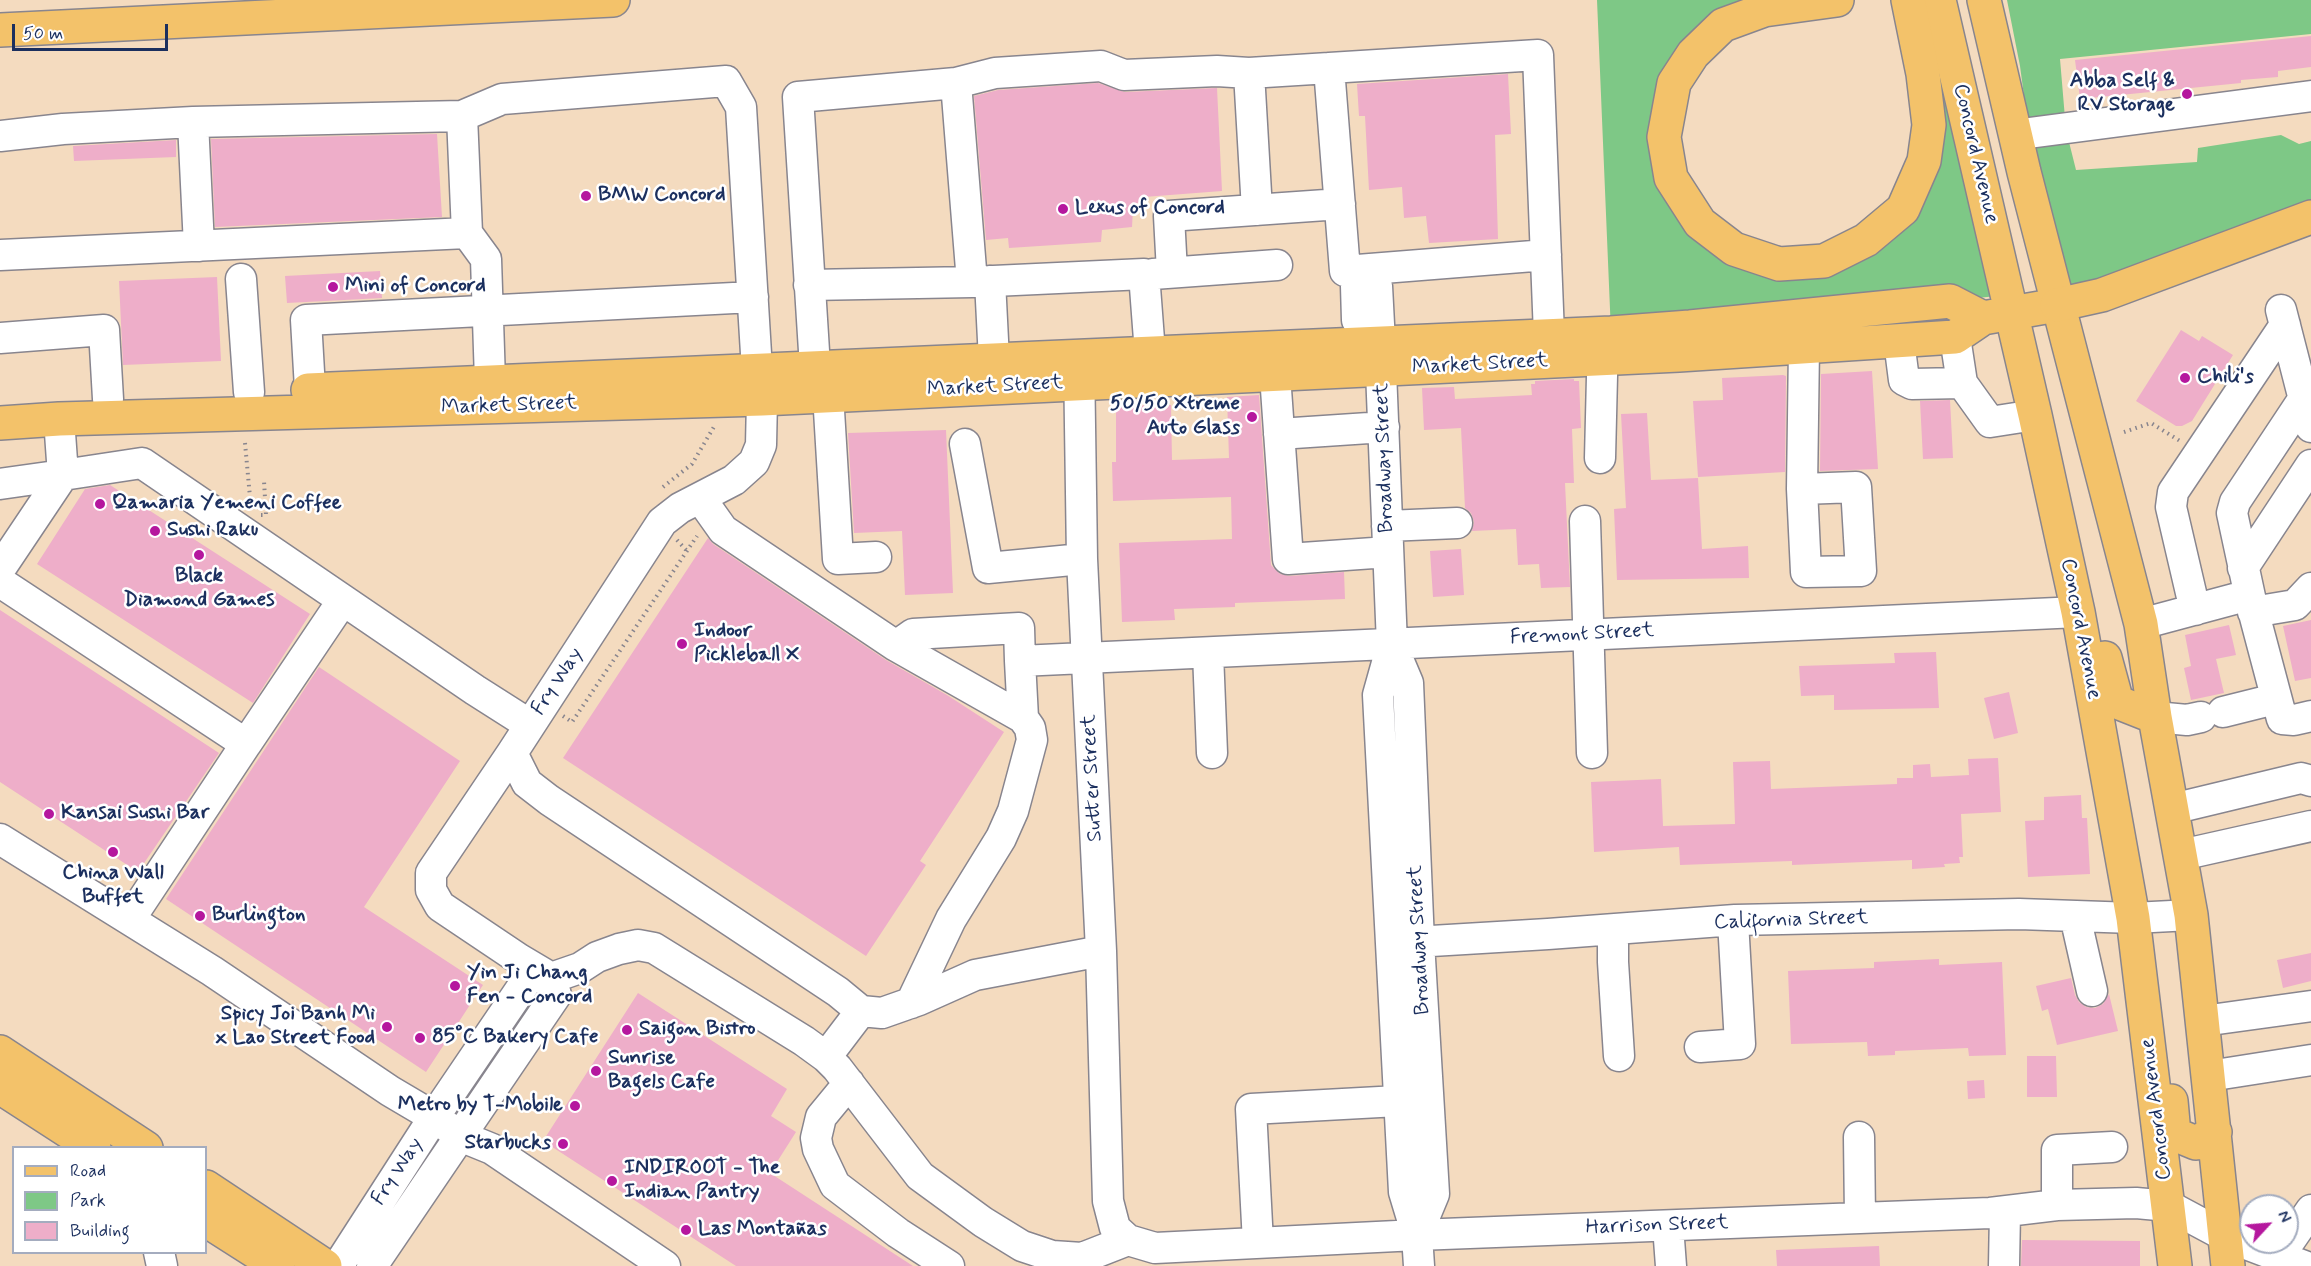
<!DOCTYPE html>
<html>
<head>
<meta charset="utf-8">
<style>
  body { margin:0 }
  #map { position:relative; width:2311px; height:1266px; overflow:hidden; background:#f4dbbf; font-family:Mynerve,sans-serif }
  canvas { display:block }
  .legend { position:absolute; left:12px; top:1146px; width:195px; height:108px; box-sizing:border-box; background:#fff; border:2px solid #a4acbf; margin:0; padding:8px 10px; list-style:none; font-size:18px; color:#1b2f5e }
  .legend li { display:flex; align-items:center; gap:12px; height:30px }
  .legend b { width:30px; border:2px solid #a4acbf }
  .north { position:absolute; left:2239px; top:1194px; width:60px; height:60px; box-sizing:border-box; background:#fff; border:2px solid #a4acbf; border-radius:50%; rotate:64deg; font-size:16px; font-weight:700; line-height:24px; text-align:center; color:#1b2f5e }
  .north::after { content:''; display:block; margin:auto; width:21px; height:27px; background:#b5179e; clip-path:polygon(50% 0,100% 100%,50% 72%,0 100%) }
  .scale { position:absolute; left:12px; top:24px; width:156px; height:27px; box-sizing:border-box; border:3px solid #1b2f5e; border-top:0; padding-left:8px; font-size:18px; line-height:21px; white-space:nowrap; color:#1b2f5e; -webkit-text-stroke:4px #fff; paint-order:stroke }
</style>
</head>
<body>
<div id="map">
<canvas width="2311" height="1266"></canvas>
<ul class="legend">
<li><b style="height:8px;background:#f3c26a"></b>Road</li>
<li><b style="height:16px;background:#7ec886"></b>Park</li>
<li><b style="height:16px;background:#eeaec9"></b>Building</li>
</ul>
<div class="north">N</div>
<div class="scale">50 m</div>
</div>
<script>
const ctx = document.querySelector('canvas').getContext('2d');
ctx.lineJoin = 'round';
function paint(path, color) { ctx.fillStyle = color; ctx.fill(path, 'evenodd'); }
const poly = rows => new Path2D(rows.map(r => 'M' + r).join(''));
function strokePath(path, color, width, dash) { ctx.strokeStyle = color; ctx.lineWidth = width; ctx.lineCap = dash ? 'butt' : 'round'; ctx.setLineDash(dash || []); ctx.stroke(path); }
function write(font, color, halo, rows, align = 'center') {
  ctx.font = font + ' Mynerve,sans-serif'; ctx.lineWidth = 5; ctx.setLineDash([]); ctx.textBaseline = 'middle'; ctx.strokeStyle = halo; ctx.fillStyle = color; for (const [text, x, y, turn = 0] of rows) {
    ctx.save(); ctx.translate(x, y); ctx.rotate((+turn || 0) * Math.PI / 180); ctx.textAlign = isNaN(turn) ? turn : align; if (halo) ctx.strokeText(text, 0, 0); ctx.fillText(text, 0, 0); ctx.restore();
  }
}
paint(poly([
  [1597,0,1837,0,1723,25,1664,137,1700,223,1779,264,1903,209,1940,0,2008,295,1611,333],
  [2007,0,2311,0,2311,34,2060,59,2066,130,2076,170,2197,162,2198,148,2281,135,2299,144,2311,141,2311,217,2057,305,2029,133,2020,66]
]), '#7ec886');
paint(poly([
  [2311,36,2311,67,2278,71,2278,77,2241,80,2241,83,2080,99,2075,60],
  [1508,74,1511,134,1495,135,1498,239,1429,243,1426,216,1404,218,1402,187,1369,190,1365,116,1359,116,1357,84],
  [1098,83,1125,92,1217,88,1222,191,1144,197,1133,208,1132,227,1102,230,1101,242,1009,248,1008,238,986,240,974,96,998,90],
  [437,134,442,217,215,227,211,139],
  [176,140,176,157,74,161,73,146],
  [380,271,382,298,287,303,285,276],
  [217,277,221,361,123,365,119,281],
  [2181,330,2199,341,2202,336,2233,355,2192,421,2182,426,2176,426,2136,401],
  [1872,371,1878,469,1820,471,1821,374],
  [1783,375,1786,376,1785,472,1698,477,1693,401,1723,400,1722,378],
  [1574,379,1574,381,1579,381,1581,428,1572,429,1574,483,1565,483,1570,587,1541,588,1539,564,1518,565,1516,529,1472,531,1474,522,1471,513,1465,508,1461,428,1424,430,1422,388,1454,387,1455,399,1532,395,1531,384,1535,384,1535,381],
  [1259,395,1271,565,1280,574,1289,576,1344,572,1345,599,1235,603,1235,607,1174,609,1175,620,1122,622,1119,543,1232,539,1231,497,1113,501,1112,462,1116,462,1116,406,1171,405,1172,460,1229,458,1227,397],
  [1950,400,1953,458,1923,459,1920,401],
  [1647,413,1651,480,1698,478,1702,549,1748,546,1749,578,1617,580,1614,509,1626,508,1621,414],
  [946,430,953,593,905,595,902,531,854,533,848,433],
  [110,485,310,614,253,703,37,564,85,489],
  [708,538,713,544,886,660,947,695,1004,732,920,861,926,865,866,956,563,758],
  [1461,549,1464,595,1433,597,1430,551],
  [0,610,219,753,138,872,0,782],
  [2311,620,2311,678,2295,681,2283,626],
  [2229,625,2236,655,2216,659,2224,693,2191,700,2184,668,2191,666,2185,635],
  [1936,652,1939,708,1834,710,1834,695,1801,696,1799,666,1895,663,1894,653],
  [319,667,460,761,364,907,483,985,426,1072,166,899],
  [2009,692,2018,733,1994,739,1984,698],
  [1998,758,2001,812,1961,814,1963,857,1959,857,1960,863,1944,864,1945,867,1912,869,1912,860,1792,865,1792,861,1680,865,1679,847,1594,852,1591,782,1661,779,1663,826,1735,824,1733,762,1770,761,1771,789,1897,784,1897,778,1913,778,1913,765,1930,764,1931,777,1969,775,1968,759],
  [2081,795,2082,818,2087,818,2090,874,2028,877,2025,821,2044,820,2044,797],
  [2311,953,2311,981,2283,988,2277,960],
  [1939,959,1939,965,2002,962,2006,1055,1969,1056,1968,1048,1895,1051,1895,1055,1868,1056,1867,1042,1791,1044,1788,971,1874,968,1874,962],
  [2071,978,2075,995,2079,1002,2086,1007,2095,1008,2103,1004,2109,994,2118,1031,2057,1045,2048,1009,2042,1011,2036,986],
  [638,993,787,1089,771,1116,796,1132,770,1173,913,1266,736,1266,543,1141],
  [2027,1056,2056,1056,2057,1097,2027,1097],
  [1984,1080,1985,1098,1968,1099,1967,1081],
  [2022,1240,2140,1241,2140,1266,2021,1266],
  [1879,1246,1880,1266,1777,1266,1776,1250]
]), '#eeaec9');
const minor = poly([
  [1329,68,1345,271,1546,255],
  [1249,73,1257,210],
  [193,122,462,116],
  [2029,133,2311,96],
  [0,136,63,129,193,122,199,246],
  [0,255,467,233],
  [1364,270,1377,286,1380,343,1357,320,1356,286,1364,270],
  [1172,272,1169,216,1340,204],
  [1153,274,1277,265],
  [241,279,249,392],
  [990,281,994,360],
  [809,285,972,282],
  [2281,310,2311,427],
  [1955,337,1962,383,1990,422,2035,415],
  [0,338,104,330,108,399],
  [1899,341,1904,380,1912,384,1962,383],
  [1380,346,1392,645],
  [1150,353,1144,274,972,282,956,83,995,73,1101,66,1124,75,1217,71,1249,73,1538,55,1549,335],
  [1079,359,1082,559,1101,951,1108,1201,1115,1228,1128,1240,1155,1248,1417,1235,1990,1213,2057,1205,2136,1203,2169,1206,2225,1236,2304,1266],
  [815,367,798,97,956,83],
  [1275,375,1288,559,1388,552],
  [490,381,486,259,467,233,462,116,502,99,726,81,741,107,757,370,762,399,761,445,754,462,734,480,680,508,662,522,512,753,431,873,431,890,440,906,519,959,551,978,580,968,597,957,619,949,638,945,654,948,804,1041,826,1057,837,1068,920,1176,983,1222,1022,1246,1052,1256,1082,1258,1128,1240],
  [310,389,306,320,753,297],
  [828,394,838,559,876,557],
  [2304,398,2235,502,2232,513,2252,606,2282,719,2294,720,2311,716],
  [59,419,63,475,142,463,475,690,530,725],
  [1279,434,1384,427],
  [965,444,988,568,1082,559],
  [1600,458,1603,335],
  [0,484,63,475,0,569],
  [1802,489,1856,487,1861,571,1806,572,1802,489,1804,347],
  [701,499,723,530,896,646],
  [1585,521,1592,753],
  [1387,526,1457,523],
  [2243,568,2311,465],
  [0,582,246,744,343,600],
  [2195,610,2171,507,2173,492,2285,325],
  [2253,612,2295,605,2311,588],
  [2141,624,2249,595],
  [1208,653,1212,753],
  [1020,661,1023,718,896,646,913,634,1019,628,1020,661,2078,612],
  [2223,712,2275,699],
  [2155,717,2187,720,2201,717],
  [512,753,527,783,549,800,838,992,861,1011],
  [2172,809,2301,778,2311,781],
  [0,839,212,971,390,1091,434,1117,460,1136,492,1149,665,1266],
  [2181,855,2311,826],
  [2075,916,2092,991],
  [130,919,246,744],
  [1613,930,1613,962,1619,1056],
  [1398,943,1548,934,1735,920,2019,914,2133,918,2191,915],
  [911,1003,951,919,1001,838,1013,811,1032,740,1030,728,1023,718],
  [2203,1021,2311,1006],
  [1700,1047,1740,1044,1733,921],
  [826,1057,861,1011,882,1013,919,1000,975,975,1101,951],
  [2209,1076,2311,1060],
  [849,1083,821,1117,816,1138,818,1149,835,1185,898,1233,949,1266],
  [1859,1137,1860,1218],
  [2057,1205,2057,1150,2112,1147],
  [1668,1226,1671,1266],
  [1417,1235,1434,1194,1419,942,1408,683,1392,645,1378,695,1404,1192,1417,1235,1419,1266],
  [1258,1243,1251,1109,1398,1101],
  [159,1252,162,1266],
  [2280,1255,2311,1210],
  [338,1266,434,1117,529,977,551,978,556,995,372,1266],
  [2004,1266,2005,1212]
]);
const major = poly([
  [1939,0,2035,415,2078,612,2133,918,2175,1266],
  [1984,0,2024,172,2141,624,2155,717,2191,915,2228,1266],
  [308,390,1611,333,1690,327,1950,301,1983,318],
  [0,423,59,419,762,399,1679,355,1955,337,1983,318,2057,305],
  [2105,658,2117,702,2155,717],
  [0,1052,146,1148],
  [0,1087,94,1148],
  [2171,1101,2174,1134,2196,1143,2215,1132],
  [206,1187,325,1266],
  [206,1220,278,1266]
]);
const highway = poly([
  [1837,0,1764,10,1723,25,1693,54,1674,83,1664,137,1671,178,1700,223,1734,249,1779,264,1824,261,1866,240,1903,209,1924,161,1929,125,1923,74,1908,0],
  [0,30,613,0],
  [2057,305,2102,295,2311,217]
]);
strokePath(minor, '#88858e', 33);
strokePath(major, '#88858e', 36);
strokePath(highway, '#88858e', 36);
strokePath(poly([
  [2124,432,2151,423,2180,441],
  [245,443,251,508],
  [663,487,692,464,715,425],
  [261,515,266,515,264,481],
  [677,540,687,551],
  [563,716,572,722,697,536]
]), '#88858e', 4, [1.5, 4.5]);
strokePath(minor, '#fff', 30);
strokePath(major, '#f3c26a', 33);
strokePath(highway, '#f3c26a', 33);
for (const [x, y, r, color] of [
  [2187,94,6,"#b5179e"],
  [586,196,6,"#b5179e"],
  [1063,209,6,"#b5179e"],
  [333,287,6,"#b5179e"],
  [2185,378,6,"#b5179e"],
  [1252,417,6,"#b5179e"],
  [100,504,6,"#b5179e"],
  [155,531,6,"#b5179e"],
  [199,555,6,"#b5179e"],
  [682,644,6,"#b5179e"],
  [49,814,6,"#b5179e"],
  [113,852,6,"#b5179e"],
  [200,916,6,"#b5179e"],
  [455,986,6,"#b5179e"],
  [387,1027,6,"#b5179e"],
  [627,1030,6,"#b5179e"],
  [420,1038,6,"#b5179e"],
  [596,1071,6,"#b5179e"],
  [575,1106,6,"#b5179e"],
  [563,1144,6,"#b5179e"],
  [612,1181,6,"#b5179e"],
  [686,1230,6,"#b5179e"]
]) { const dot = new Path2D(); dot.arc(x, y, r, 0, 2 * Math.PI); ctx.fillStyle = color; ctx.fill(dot); strokePath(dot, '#fff', 2); }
write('bold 21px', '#1b2f5e', '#fff', [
  ["Abba Self &",2175,82,"right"],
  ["RV Storage",2175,106,"right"],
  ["BMW Concord",598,196],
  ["Lexus of Concord",1075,209],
  ["Mini of Concord",345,287],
  ["Chili's",2197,378],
  ["50/50 Xtreme",1240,405,"right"],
  ["Auto Glass",1240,429,"right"],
  ["Qamaria Yemeni Coffee",112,504],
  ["Sushi Raku",167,531],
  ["Black",199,577,"center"],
  ["Diamond Games",199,601,"center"],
  ["Indoor",694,632],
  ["Pickleball X",694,656],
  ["Kansai Sushi Bar",61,814],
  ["China Wall",113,874,"center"],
  ["Buffet",113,898,"center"],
  ["Burlington",212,916],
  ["Yin Ji Chang",467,974],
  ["Fen - Concord",467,998],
  ["Spicy Joi Banh Mi",375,1015,"right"],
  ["x Lao Street Food",375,1039,"right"],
  ["Saigon Bistro",639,1030],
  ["85°C Bakery Cafe",432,1038],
  ["Sunrise",608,1059],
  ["Bagels Cafe",608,1083],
  ["Metro by T-Mobile",563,1106,"right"],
  ["Starbucks",551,1144,"right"],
  ["INDIROOT - The",624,1169],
  ["Indian Pantry",624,1193],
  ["Las Montañas",698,1230]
], 'left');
write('21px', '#1b2f5e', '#fff', [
  ["Concord Avenue",1975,154,77],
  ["Market Street",1480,365,-3],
  ["Market Street",995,387,-3],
  ["Market Street",509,406,-2],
  ["Broadway Street",1385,458,-92],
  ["Concord Avenue",2080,629,79],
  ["Fremont Street",1582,635,-3],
  ["Fry Way",558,682,-57],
  ["Sutter Street",1093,778,-93],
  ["California Street",1791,921,-2],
  ["Broadway Street",1420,940,-93],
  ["Concord Avenue",2157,1109,-97],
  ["Fry Way",398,1172,-57],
  ["Harrison Street",1657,1226,-2]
]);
</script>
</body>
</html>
